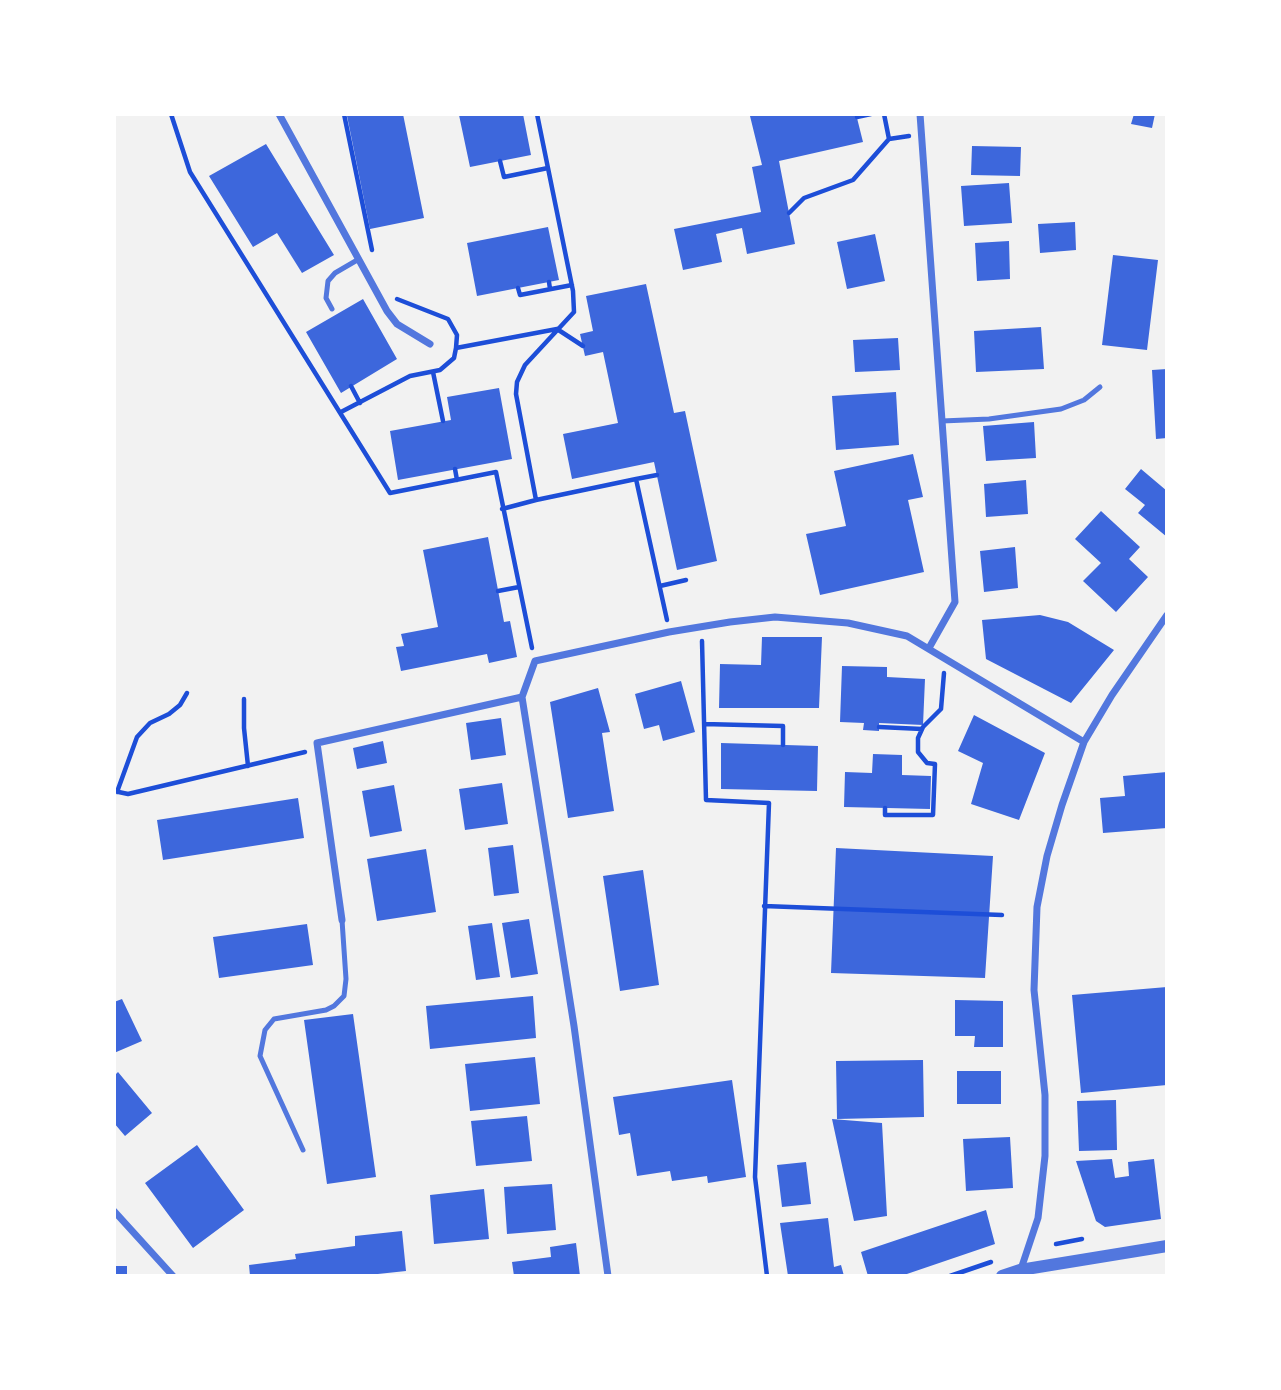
<!DOCTYPE html>
<html>
<head>
<meta charset="utf-8">
<style>
  body { margin:0 }
  #map { position:relative; width:1281px; height:1390px; overflow:hidden; background:#f2f2f2; font-family:Arial,sans-serif }
  canvas { display:block }
  .frame { position:absolute; inset:0; border:116px solid #fff; pointer-events:none }
</style>
</head>
<body>
<div id="map">
<canvas width="1281" height="1390"></canvas>
<div class="frame"></div>
</div>
<script>
const ctx = document.querySelector('canvas').getContext('2d');
ctx.lineJoin = 'round';
function paint(path, color) { ctx.fillStyle = color; ctx.fill(path, 'evenodd'); }
const poly = rows => new Path2D(rows.map(r => 'M' + r).join(''));
function strokePath(path, color, width, dash) { ctx.strokeStyle = color; ctx.lineWidth = width; ctx.lineCap = dash ? 'butt' : 'round'; ctx.setLineDash(dash || []); ctx.stroke(path); }
paint(poly([
  [359,114,403,114,424,218,370,229,347,116],
  [464,114,523,114,531,155,470,167,459,115],
  [759,114,856,114,863,142,779,161,795,244,747,254,742,228,716,234,722,262,683,270,674,229,761,212,752,167,762,165,750,116],
  [1134,114,1155,114,1152,128,1131,124],
  [266,144,334,255,302,273,277,233,253,247,209,176],
  [972,146,1021,147,1020,176,971,175],
  [1009,183,1012,223,964,226,961,186],
  [1075,222,1076,250,1040,253,1038,224],
  [548,227,559,280,477,296,467,243],
  [875,234,885,281,847,289,837,242],
  [1009,241,1010,279,977,281,975,243],
  [1113,255,1158,260,1147,350,1102,345],
  [646,284,674,413,685,411,717,561,677,570,654,462,572,479,563,434,618,423,603,352,585,356,580,334,593,331,586,296],
  [363,299,397,359,341,393,306,332],
  [1041,327,1044,369,976,372,974,331],
  [898,338,900,370,855,372,853,340],
  [1167,369,1167,438,1156,439,1152,370],
  [499,388,512,459,398,480,390,431,451,420,447,397],
  [896,392,899,445,836,450,832,396],
  [1034,422,1036,458,986,461,983,426],
  [913,454,923,497,908,500,924,572,820,595,806,534,846,526,834,471],
  [1141,469,1167,491,1167,537,1138,513,1145,505,1125,489],
  [1026,480,1028,514,986,517,984,484],
  [1101,511,1140,547,1129,559,1148,577,1116,612,1083,581,1101,563,1075,539],
  [488,537,504,622,510,621,517,657,489,663,487,654,401,671,396,647,404,646,401,634,438,627,423,550],
  [1015,547,1018,588,984,592,980,551],
  [1040,615,1068,622,1114,650,1071,703,986,659,982,620],
  [762,637,822,637,819,708,719,708,720,664,761,665],
  [842,666,887,667,887,677,925,679,923,725,879,723,879,731,863,730,864,723,840,722],
  [681,681,695,732,663,741,659,725,644,729,635,694],
  [598,688,610,732,602,733,614,811,568,818,550,702],
  [974,715,1045,753,1019,820,971,804,983,763,958,751],
  [501,718,506,755,471,760,466,723],
  [383,741,387,763,357,769,353,748],
  [721,743,818,746,817,791,721,789],
  [873,754,902,755,902,775,931,776,930,809,844,807,845,772,872,773],
  [1167,772,1167,828,1103,833,1100,798,1125,796,1123,776],
  [502,783,508,824,465,830,459,789],
  [394,785,402,831,370,837,362,791],
  [298,798,304,838,163,860,157,820],
  [513,845,519,893,494,896,488,848],
  [836,848,993,856,985,978,831,973],
  [426,849,436,912,377,921,367,859],
  [643,870,659,985,620,991,603,876],
  [529,919,538,974,511,978,502,923],
  [492,923,500,977,476,980,468,926],
  [307,924,313,965,219,978,213,937],
  [1167,987,1167,1085,1081,1093,1072,995],
  [533,996,536,1038,430,1049,426,1006],
  [122,999,142,1041,114,1053,114,1002],
  [955,1000,1003,1001,1003,1047,974,1047,975,1036,955,1036],
  [353,1014,376,1177,327,1184,304,1020],
  [535,1057,540,1104,470,1111,465,1064],
  [923,1060,924,1117,837,1119,836,1061],
  [957,1071,1001,1071,1001,1104,957,1104],
  [118,1072,152,1113,125,1136,114,1123,114,1076],
  [732,1080,746,1177,708,1183,707,1176,672,1181,670,1171,637,1176,630,1133,619,1135,613,1097],
  [1116,1100,1117,1150,1079,1151,1077,1101],
  [527,1116,532,1161,476,1166,471,1121],
  [832,1119,882,1123,887,1216,854,1221],
  [1010,1137,1013,1188,966,1191,963,1139],
  [197,1145,244,1210,193,1248,145,1183],
  [1112,1159,1115,1178,1129,1176,1128,1162,1154,1159,1161,1219,1105,1227,1096,1221,1076,1161],
  [806,1162,811,1204,782,1207,777,1165],
  [552,1184,556,1230,507,1234,504,1187],
  [484,1189,489,1239,434,1244,430,1195],
  [986,1210,995,1244,901,1276,868,1276,861,1252],
  [828,1218,834,1267,841,1265,844,1276,788,1276,780,1223],
  [402,1231,406,1271,359,1276,250,1276,249,1265,296,1259,295,1254,355,1246,355,1236],
  [576,1243,580,1276,514,1276,512,1262,551,1257,550,1247],
  [114,1266,127,1266,127,1276,114,1276]
]), '#3d67dc');
strokePath(poly([
  [171,114,190,172,390,493,496,472,532,648],
  [344,114,372,250],
  [537,114,573,291,574,312,525,365,517,382,516,394,536,500,636,479,667,620],
  [857,117,871,114],
  [889,139,909,136],
  [500,161,504,177,548,168],
  [789,213,804,198,853,180,889,139,884,114],
  [549,282,550,289],
  [518,288,520,295,572,285],
  [397,299,448,319,457,335,456,348],
  [433,372,443,421],
  [351,386,360,403],
  [341,412,410,376,440,370,454,358,456,348,557,329,583,346],
  [455,469,457,480],
  [636,479,657,475],
  [502,509,536,500],
  [660,586,686,580],
  [498,591,519,587],
  [702,641,706,800,769,803,755,1177,767,1276],
  [244,699,244,728,248,766],
  [704,724,783,726,783,745],
  [879,727,922,729],
  [114,791,128,794,305,752],
  [117,792,137,737,150,723,169,714,180,705,187,693],
  [885,808,885,815,933,815,935,764,927,763,918,752,918,738,923,727,941,709,944,673],
  [764,906,1002,915],
  [1056,1244,1082,1239],
  [950,1276,991,1262]
]), '#1d4ed8', 4.5);
strokePath(poly([
  [332,309,326,298,328,281,335,273,359,259],
  [942,421,989,419,1061,409,1084,400,1100,387],
  [303,1150,260,1056,265,1030,274,1019,326,1010,334,1006,344,996,346,979,342,920]
]), '#5277de', 5);
strokePath(poly([
  [279,114,387,311,397,324,430,344],
  [920,114,955,602,929,648],
  [342,920,317,743,522,697],
  [114,1211,173,1276],
  [1020,1272,1038,1218,1045,1156,1045,1095,1034,990,1037,907,1047,856,1062,805,1084,742,1112,695,1167,615],
  [608,1276,574,1026,522,697,535,661,669,632,730,622,775,617,848,623,907,636,1084,742]
]), '#5277de', 7);
strokePath(poly([
  [1002,1276,1020,1270,1167,1246]
]), '#5277de', 12);
</script>
</body>
</html>
